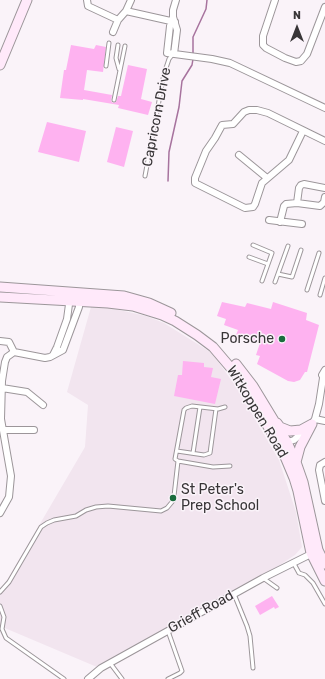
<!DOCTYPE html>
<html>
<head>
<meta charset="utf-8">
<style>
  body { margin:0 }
  #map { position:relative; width:325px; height:679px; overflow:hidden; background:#faf3f9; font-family:Rubik,sans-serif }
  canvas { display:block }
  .north { position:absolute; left:277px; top:8px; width:40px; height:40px; -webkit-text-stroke:3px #faf3f9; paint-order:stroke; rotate:0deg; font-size:11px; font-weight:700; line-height:16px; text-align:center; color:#383537 }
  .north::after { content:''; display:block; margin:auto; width:14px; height:18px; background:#383537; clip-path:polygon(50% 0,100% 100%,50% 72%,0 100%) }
</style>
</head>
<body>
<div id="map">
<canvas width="325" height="679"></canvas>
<div class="north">N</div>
</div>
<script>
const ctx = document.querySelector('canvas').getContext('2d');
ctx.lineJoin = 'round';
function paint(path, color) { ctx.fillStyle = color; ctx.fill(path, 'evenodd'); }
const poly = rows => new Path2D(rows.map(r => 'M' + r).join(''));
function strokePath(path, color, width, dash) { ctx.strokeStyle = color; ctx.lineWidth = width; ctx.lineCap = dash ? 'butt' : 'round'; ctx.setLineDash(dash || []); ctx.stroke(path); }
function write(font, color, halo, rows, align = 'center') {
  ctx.font = font + ' Rubik,sans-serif'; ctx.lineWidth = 3; ctx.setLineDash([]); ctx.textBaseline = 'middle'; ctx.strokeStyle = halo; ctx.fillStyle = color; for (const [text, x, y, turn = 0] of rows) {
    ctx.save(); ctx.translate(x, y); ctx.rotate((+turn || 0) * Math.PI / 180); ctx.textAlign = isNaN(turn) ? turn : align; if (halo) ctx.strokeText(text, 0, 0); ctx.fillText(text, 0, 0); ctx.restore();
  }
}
paint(poly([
  [91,307,110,308,146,316,164,323,212,353,237,388,279,460,296,512,302,547,295,555,272,570,97,667,0,626,0,592,85,447,88,405,67,392]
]), '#f2e5ef');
strokePath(poly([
  [193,55,193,37,206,9,207,0],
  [168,181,169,152,179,107,182,81,192,65,193,59]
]), '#a7739e', 1.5);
paint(poly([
  [71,45,94,49,96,45,106,47,103,72,87,70,84,90,112,95,111,101,113,103,116,102,118,96,121,96,128,65,147,69,141,99,152,102,148,115,118,108,119,105,83,99,83,100,60,98,64,70,66,70],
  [47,122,86,131,79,162,38,152],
  [116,127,133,131,124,167,107,162],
  [222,302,245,307,247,303,271,309,273,302,307,313,306,320,319,325,307,372,305,372,300,380,294,382,288,381,257,364,260,356,256,355,260,343,236,335,238,330,224,325,226,319,217,316],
  [183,361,204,363,204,367,213,368,211,377,221,379,215,404,174,396,178,375,182,375],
  [272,596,279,607,275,609,274,607,260,615,255,606]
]), '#feb2f0');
const lane = poly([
  [118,45,116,58,119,69],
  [106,66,109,43],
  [114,100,125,46],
  [145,176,164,74,169,59,173,54],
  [253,245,272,253,262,281],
  [249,257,268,264],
  [278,274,292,277,301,250],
  [275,282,288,246],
  [307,290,319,253],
  [320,295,325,278],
  [225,407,218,409,192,406,186,408,184,410,175,459,178,461,213,467,230,466],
  [177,451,204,455,210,453,216,409],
  [193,453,200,407],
  [293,562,299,573,305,575,313,583,325,604],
  [263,578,277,588],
  [0,592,9,582,41,527,47,523,54,520,76,516,86,510,96,507,108,506,161,511,167,508,172,502,174,496,178,461],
  [234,594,247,626,250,636,253,668],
  [0,606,4,617,2,629,6,638,64,679],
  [168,631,182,671,180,673,168,679],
  [110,663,122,679]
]);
const street = poly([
  [87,0,88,6,118,20,113,32],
  [275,0,263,36,263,45,266,48,285,58,296,62,301,61,307,54,325,7],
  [126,11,175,22],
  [173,17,170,26,167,53,212,59,230,63,325,108],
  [118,20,126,11,131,0],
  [174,54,177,30,173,17,173,10,176,0],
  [303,131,289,160,262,183,255,204,253,207,245,208,195,183,195,178,206,151,215,138,221,127,222,125,233,124,244,112,249,110,257,110,268,113,325,141],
  [239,155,267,178],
  [297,203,299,188,301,185,304,184,325,188],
  [269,220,302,224],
  [280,222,284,206,286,204,297,203,320,206,324,202,325,197],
  [0,341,9,342,14,352],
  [53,355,57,347,67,319,70,297],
  [325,380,322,375,325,370],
  [2,388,27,392,43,405],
  [315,419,325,421],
  [3,430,34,430],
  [284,443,294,440,312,424,315,419,319,404,323,378],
  [325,462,320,465,319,470,325,501],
  [0,513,9,497,11,476,1,419,2,381,5,362,7,357,14,352,45,358,50,357,63,350,79,307,79,299],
  [88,679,101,668,263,578,315,552]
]);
const secondary = poly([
  [0,65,27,0],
  [0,287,124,296,149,303,171,313],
  [0,297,108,303,133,306,162,315,175,321,197,335,213,347,236,374,278,443,286,459,294,478,298,491,311,553,325,581],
  [236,364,253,386,287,442,296,462,303,482,318,550,325,564],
  [277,423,280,427,290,431,301,430,312,424],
  [296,462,300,447,312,424]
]);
strokePath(lane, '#9c969a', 5);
strokePath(street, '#9c969a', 8);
strokePath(secondary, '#9c969a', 11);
strokePath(lane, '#fff', 3);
strokePath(street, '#fff', 6);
strokePath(secondary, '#ffe9fa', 9);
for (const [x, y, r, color] of [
  [282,339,4,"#1a6c3d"],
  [173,498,4,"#1a6c3d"]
]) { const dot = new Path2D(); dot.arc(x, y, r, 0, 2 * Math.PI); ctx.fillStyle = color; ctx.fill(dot); strokePath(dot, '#faf3f9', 1.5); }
write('14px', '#383537', '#faf3f9', [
  ["Capricorn Drive",157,117,-79],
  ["Witkoppen Road",257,412,59],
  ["Grieff Road",201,612,-29]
]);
write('14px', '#383537', '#faf3f9', [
  ["Porsche",274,339],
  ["St Peter's",181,490,"left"],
  ["Prep School",181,506,"left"]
], 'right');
</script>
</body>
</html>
